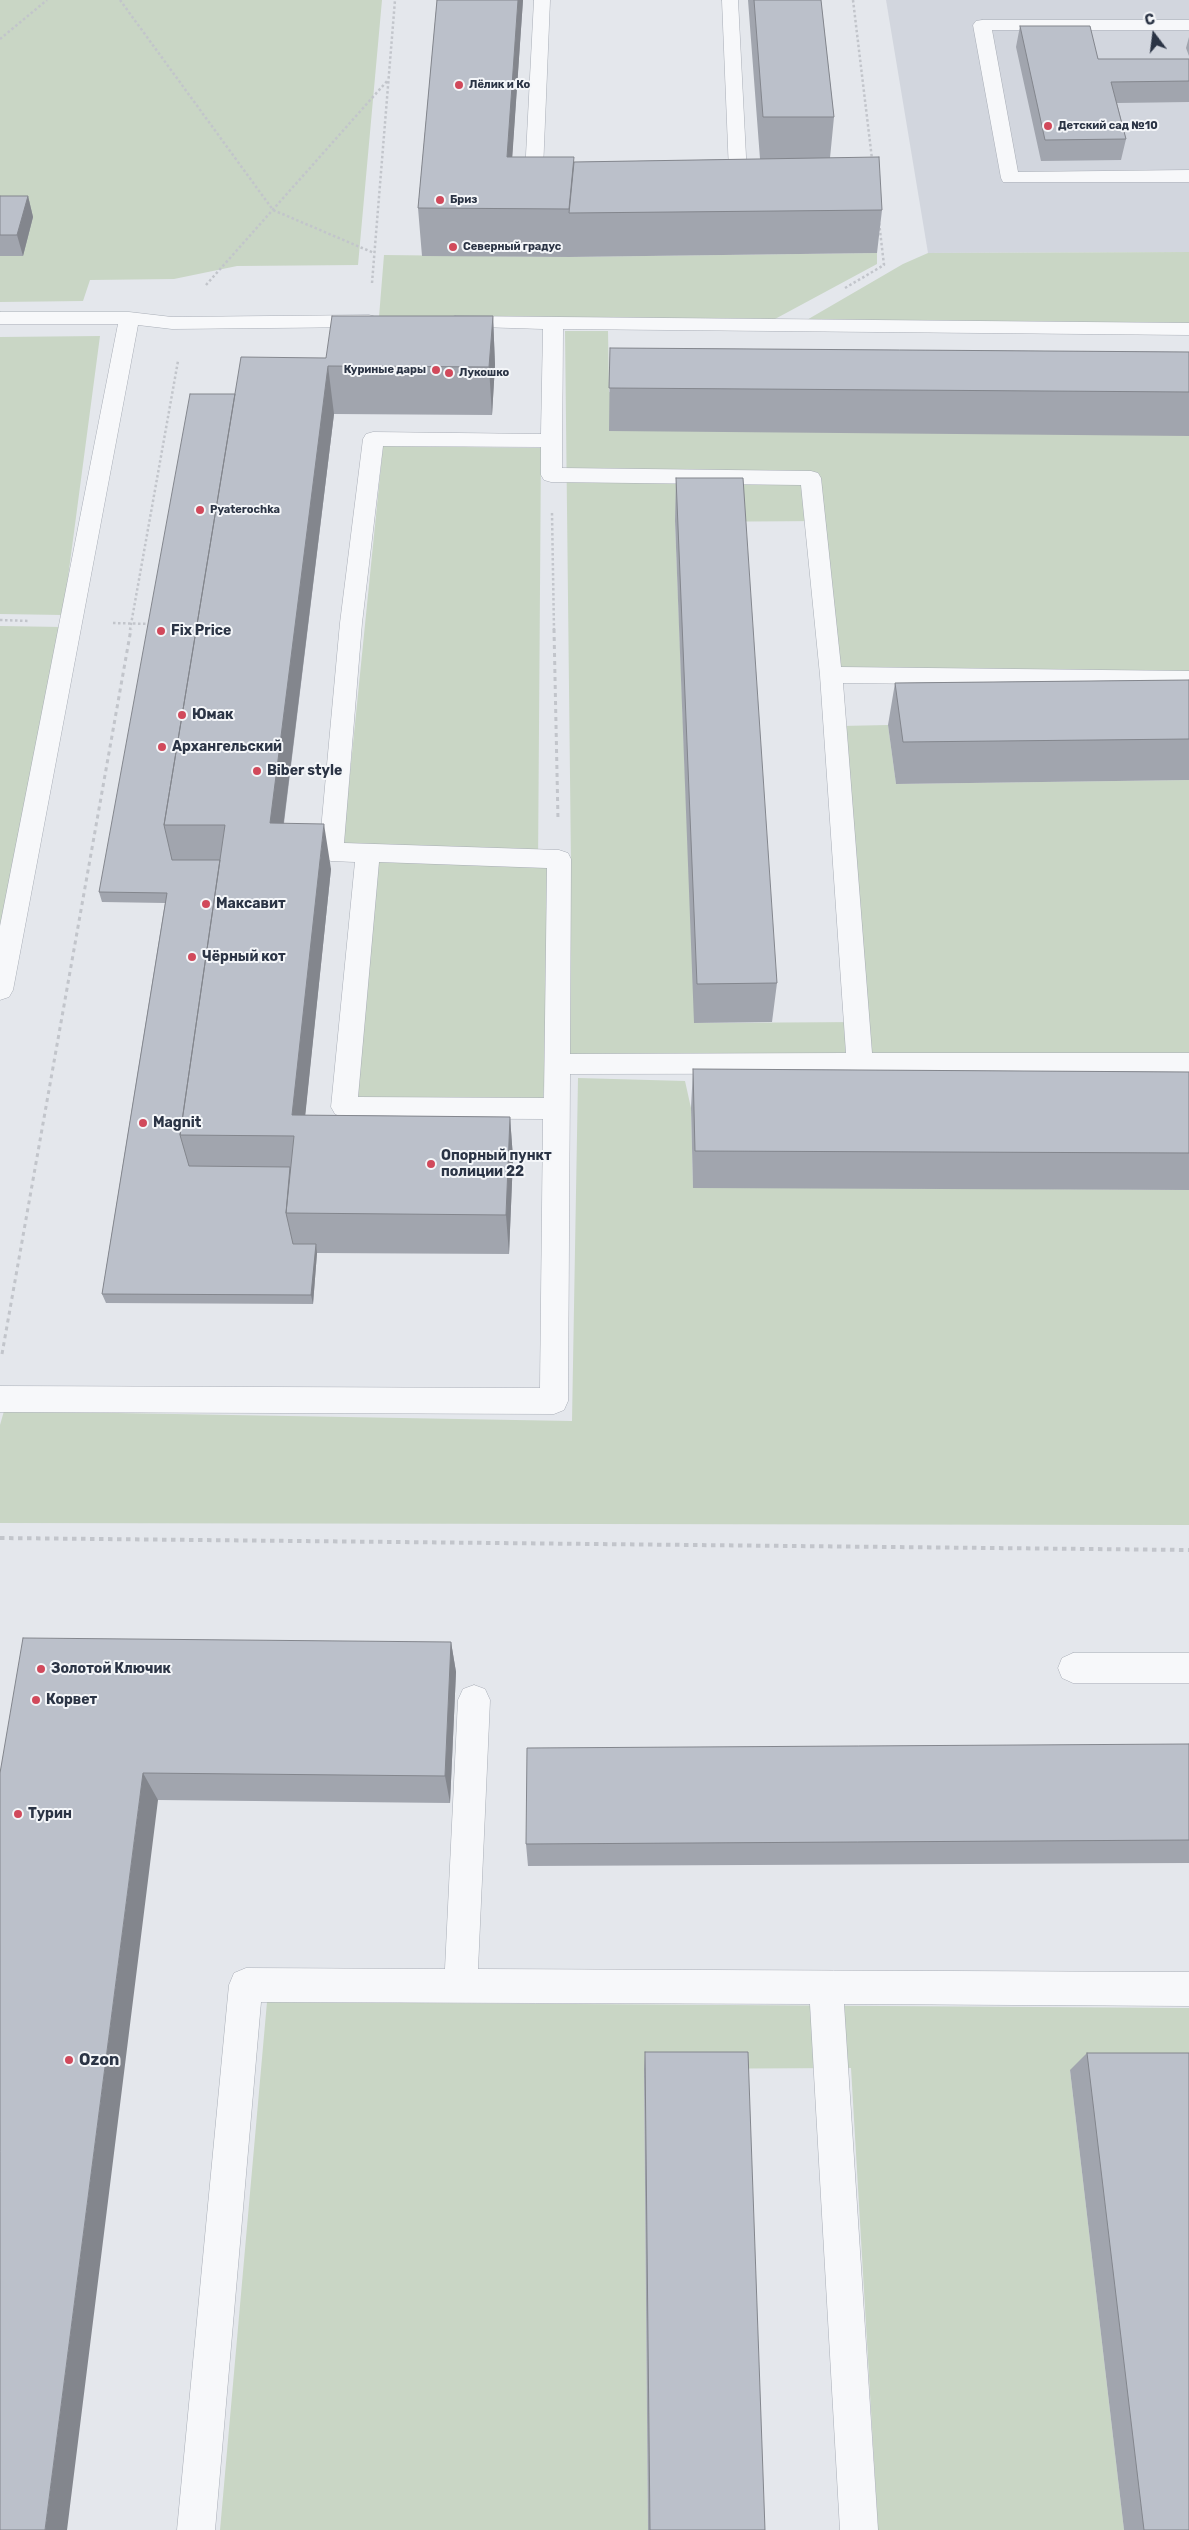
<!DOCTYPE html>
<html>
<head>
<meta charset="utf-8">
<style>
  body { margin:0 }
  #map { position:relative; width:1189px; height:2530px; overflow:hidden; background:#e4e7ec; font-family:Rubik,sans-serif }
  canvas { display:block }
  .north { position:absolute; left:1129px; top:10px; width:50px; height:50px; -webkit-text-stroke:4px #f4f6f9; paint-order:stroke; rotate:345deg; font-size:14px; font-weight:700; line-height:20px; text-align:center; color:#2b3445 }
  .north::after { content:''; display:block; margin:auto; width:18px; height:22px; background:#2b3445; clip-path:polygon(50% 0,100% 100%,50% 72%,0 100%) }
</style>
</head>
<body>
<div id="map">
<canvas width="1189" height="2530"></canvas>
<div class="north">С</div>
</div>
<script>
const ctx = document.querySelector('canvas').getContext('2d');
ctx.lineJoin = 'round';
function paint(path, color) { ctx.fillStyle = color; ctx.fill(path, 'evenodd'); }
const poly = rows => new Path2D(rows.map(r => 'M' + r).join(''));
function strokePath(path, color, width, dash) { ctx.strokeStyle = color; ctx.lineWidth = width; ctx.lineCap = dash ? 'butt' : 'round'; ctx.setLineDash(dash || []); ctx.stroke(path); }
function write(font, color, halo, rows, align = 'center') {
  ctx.font = font + ' Rubik,sans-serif'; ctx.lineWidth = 4; ctx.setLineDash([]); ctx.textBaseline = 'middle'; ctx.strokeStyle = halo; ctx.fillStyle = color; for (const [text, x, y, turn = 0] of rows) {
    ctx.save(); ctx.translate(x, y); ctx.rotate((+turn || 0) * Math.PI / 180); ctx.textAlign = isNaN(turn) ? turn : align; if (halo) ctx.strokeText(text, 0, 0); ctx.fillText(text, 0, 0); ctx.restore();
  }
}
paint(poly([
  [886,0,1189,0,1189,252,928,253]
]), '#d2d6de');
paint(poly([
  [0,0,382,0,358,265,237,266,174,279,90,280,83,301,0,302],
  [1189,252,1189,325,805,321,903,264,928,253],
  [877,253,877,264,775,319,379,317,384,255,569,257],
  [565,331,608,331,609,392,1189,436,1189,672,841,668,824,521,675,522,695,1023,863,1022,841,726,888,725,896,784,1189,780,1189,1054,546,1055,543,1101,356,1099,380,846,343,843,383,446,541,448,538,866,571,865],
  [100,336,63,615,0,614,0,337],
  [0,626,63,627,0,939],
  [578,1078,685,1081,691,1108,693,1187,1189,1190,1189,1525,0,1523,0,1425,4,1411,572,1421],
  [267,2002,1189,2008,1189,2070,1070,2070,1124,2530,878,2530,851,2068,644,2069,648,2530,220,2530]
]), '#c9d6c5');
const lane = poly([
  [534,0,550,0,542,194,540,198,533,200,526,198,524,194,534,0],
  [722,0,738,0,748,196,746,200,739,202,732,200,730,196,722,0],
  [982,20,1189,20,1189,30,992,30,1018,172,1189,170,1189,182,1003,182,1001,178,973,25,976,21,982,20],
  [0,312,129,312,172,317,369,315,376,317,379,321,376,325,369,327,172,329,138,325,13,990,9,997,0,1000,0,926,118,324,0,324,0,312],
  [455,316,1189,323,1189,335,563,329,562,468,811,471,818,473,821,478,841,667,1189,671,1189,687,843,683,872,1053,1189,1053,1189,1073,570,1074,568,1401,564,1410,554,1414,0,1412,0,1386,540,1388,543,1119,344,1118,335,1114,331,1107,355,862,331,861,322,858,319,852,340,623,363,439,366,434,373,432,541,434,543,329,448,326,445,322,448,318,455,316],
  [383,446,541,447,541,475,544,480,551,482,801,485,820,675,846,1053,570,1054,571,859,568,853,559,850,344,843,362,623,383,446],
  [379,862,547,868,544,1098,358,1097,379,862],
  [1073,1653,1189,1653,1189,1683,1073,1683,1062,1678,1058,1668,1062,1658,1073,1653],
  [474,1685,485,1689,490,1700,478,1969,1189,1972,1189,2006,844,2004,878,2530,840,2530,810,2004,261,2002,215,2530,177,2530,229,1985,234,1973,246,1968,445,1969,458,1700,463,1689,474,1685]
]);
strokePath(lane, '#a9aeb7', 1);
strokePath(poly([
  [120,0,273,210,374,253],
  [853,0,872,159],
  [0,39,47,0],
  [372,283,395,0],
  [206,285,388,80],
  [845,288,884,265,879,222],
  [552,513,554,630],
  [0,620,29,621],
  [113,623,152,624],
  [130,630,178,361]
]), '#c2c5cb', 2.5, [2.5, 2.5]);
strokePath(poly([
  [554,629,558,820],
  [2,1354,131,629]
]), '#c2c5cb', 3, [4, 4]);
strokePath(poly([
  [0,1538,1189,1550]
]), '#c2c5cb', 4, [4.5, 4.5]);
paint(lane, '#f7f8fa');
paint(poly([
  [437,0,523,0,512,157,574,162,760,159,748,0,821,0,834,117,830,158,882,210,877,253,569,257,422,256,418,208],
  [1020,26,1098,59,1189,59,1189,102,1117,103,1126,139,1121,160,1041,161,1016,47],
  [1189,37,1189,56,1186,48],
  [0,196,28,196,33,217,23,256,0,256],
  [493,316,495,365,492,415,334,414,284,823,331,869,305,1115,510,1117,513,1158,509,1254,317,1253,313,1304,106,1303,102,1294,165,903,102,902,99,892,235,394,326,358],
  [610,348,1189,352,1189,436,609,431],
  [676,478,777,983,772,1022,694,1023,675,521],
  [1189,680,1189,780,896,784,888,725,895,683],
  [693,1069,1189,1072,1189,1190,693,1188,691,1108],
  [451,1642,456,1672,450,1803,158,1800,0,1773],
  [1189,1744,1189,1863,528,1866,526,1844],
  [645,2052,765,2530,648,2530,644,2069],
  [1087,2053,1189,2530,1124,2530,1070,2070]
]), '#a1a5ae');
paint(poly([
  [518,0,523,0,509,205,507,157],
  [28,196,33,217,23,256,17,235],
  [493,316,495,365,492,415,489,367],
  [328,366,334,414,278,868,270,823],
  [324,824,331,869,301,1156,292,1115],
  [510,1117,513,1158,509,1254,506,1215],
  [316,1244,317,1253,313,1304,311,1295],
  [451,1642,456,1672,450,1803,445,1776],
  [143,1773,158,1800,67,2530,45,2530]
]), '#83868d');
const building = poly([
  [437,0,518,0,507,157,574,157,569,209,418,208,437,0],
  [754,0,821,0,834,117,763,117,754,0],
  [1020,26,1090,26,1098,59,1189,59,1189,81,1111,82,1126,139,1045,140,1020,26],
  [879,157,882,210,569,213,574,162,879,157],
  [0,196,28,196,17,235,0,235,0,196],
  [332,316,493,316,489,367,328,366,270,823,324,824,292,1115,510,1117,506,1215,286,1213,294,1136,180,1135,225,825,164,825,241,357,326,358,332,316],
  [610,348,1189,352,1189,392,609,388,610,348],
  [190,394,235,394,164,825,172,860,220,860,180,1135,189,1166,290,1167,286,1213,293,1244,316,1244,311,1295,102,1294,167,893,99,892,190,394],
  [676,478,743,478,777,983,697,984,676,478],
  [1189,680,1189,739,903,742,895,683,1189,680],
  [693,1069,1189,1072,1189,1153,695,1151,693,1069],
  [23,1638,451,1642,445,1776,143,1773,45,2530,0,2530,0,1773,23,1638],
  [1189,1744,1189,1840,526,1844,527,1748,1189,1744],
  [645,2052,748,2052,765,2530,650,2530,645,2052],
  [1087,2053,1189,2053,1189,2530,1144,2530,1087,2053]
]);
paint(building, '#bbc0ca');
strokePath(building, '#83868d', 1);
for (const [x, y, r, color] of [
  [459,85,5,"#d1495b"],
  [1048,126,5,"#d1495b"],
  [440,200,5,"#d1495b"],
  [453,247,5,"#d1495b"],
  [436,370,5,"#d1495b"],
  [449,373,5,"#d1495b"],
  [200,510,5,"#d1495b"],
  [161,631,5,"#d1495b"],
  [182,715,5,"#d1495b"],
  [162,747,5,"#d1495b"],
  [257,771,5,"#d1495b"],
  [206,904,5,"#d1495b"],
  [192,957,5,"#d1495b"],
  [143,1123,5,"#d1495b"],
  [431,1164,5,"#d1495b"],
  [41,1669,5,"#d1495b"],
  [36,1700,5,"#d1495b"],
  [18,1814,5,"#d1495b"],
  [69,2060,5,"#d1495b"]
]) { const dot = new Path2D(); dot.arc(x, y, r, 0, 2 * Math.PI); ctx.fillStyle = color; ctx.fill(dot); strokePath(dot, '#f4f6f9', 2); }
write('bold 11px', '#2b3445', '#f4f6f9', [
  ["Лёлик и Ко",469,85],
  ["Детский сад №10",1058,126],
  ["Бриз",450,200],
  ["Северный градус",463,247],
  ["Куриные дары",426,370,"right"],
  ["Лукошко",459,373],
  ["Pyaterochka",210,510]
], 'left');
write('bold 14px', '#2b3445', '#f4f6f9', [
  ["Fix Price",171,631],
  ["Юмак",192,715],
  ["Архангельский",172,747],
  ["Biber style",267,771],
  ["Максавит",216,904],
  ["Чёрный кот",202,957],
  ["Magnit",153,1123],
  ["Опорный пункт",441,1156],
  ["полиции 22",441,1172],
  ["Золотой Ключик",51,1669],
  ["Корвет",46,1700],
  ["Турин",28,1814]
], 'left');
write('bold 16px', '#2b3445', '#f4f6f9', [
  ["Ozon",79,2060]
], 'left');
</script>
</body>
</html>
